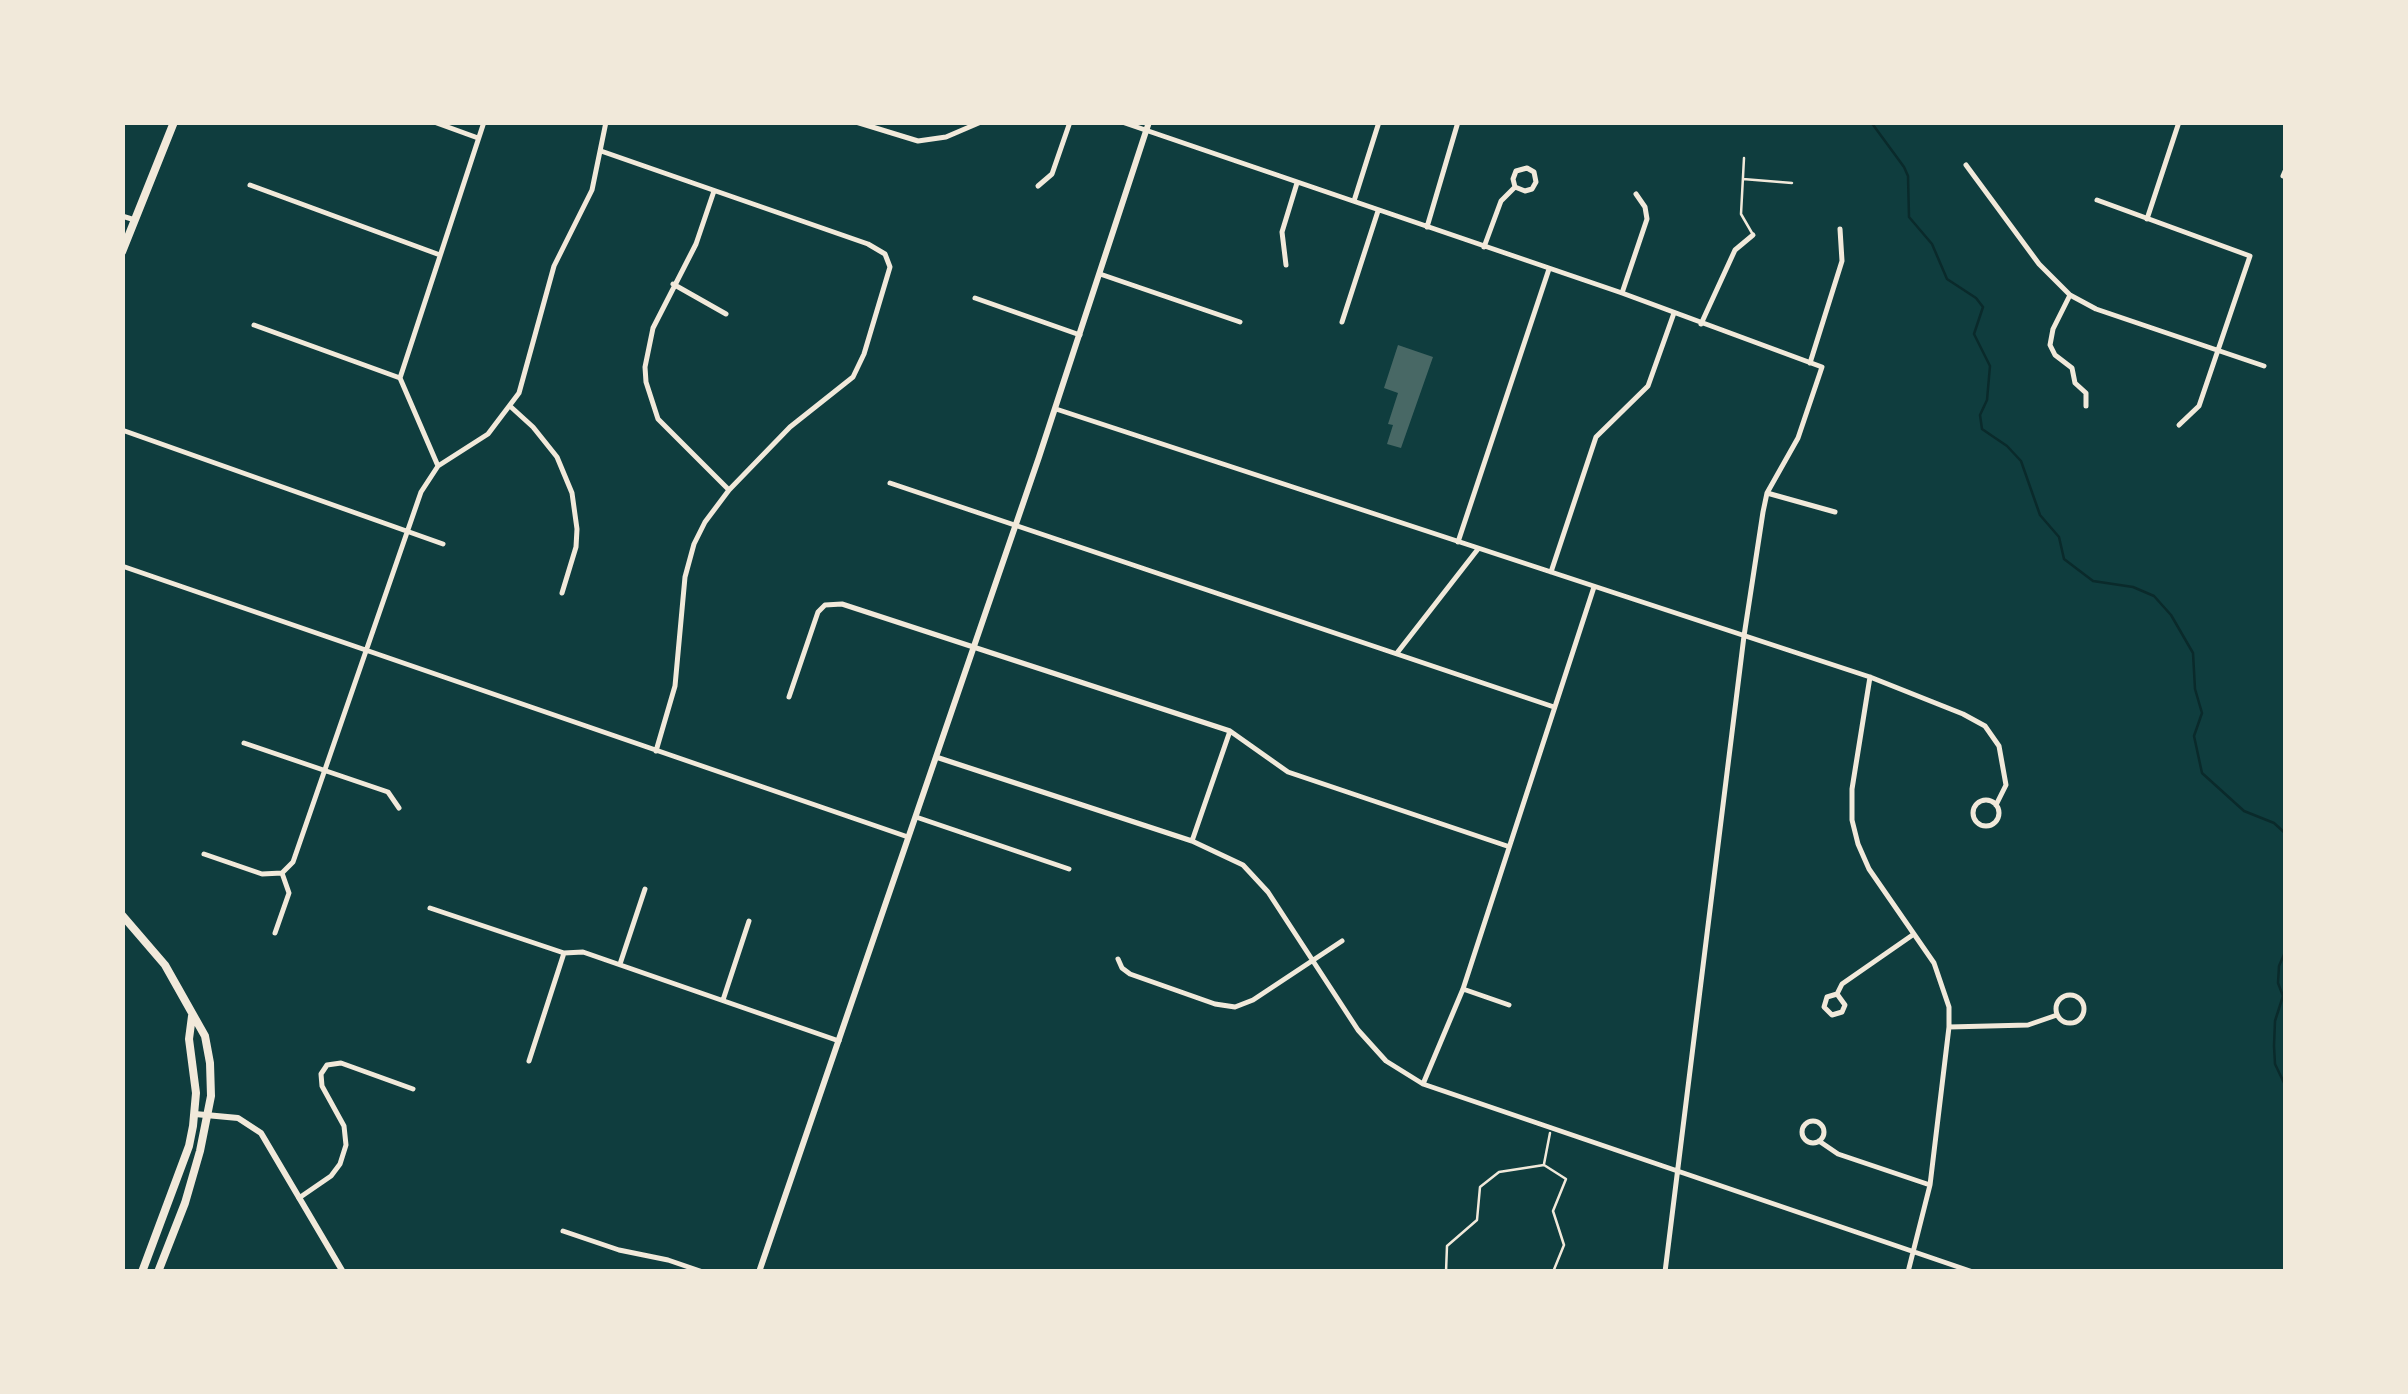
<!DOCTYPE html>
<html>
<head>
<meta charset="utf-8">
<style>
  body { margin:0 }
  #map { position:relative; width:2408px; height:1394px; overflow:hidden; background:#0f3d3e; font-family:Barlow,sans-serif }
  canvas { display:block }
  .frame { position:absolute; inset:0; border:125px solid #f1e9da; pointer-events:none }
</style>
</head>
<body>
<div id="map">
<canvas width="2408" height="1394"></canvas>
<div class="frame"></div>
</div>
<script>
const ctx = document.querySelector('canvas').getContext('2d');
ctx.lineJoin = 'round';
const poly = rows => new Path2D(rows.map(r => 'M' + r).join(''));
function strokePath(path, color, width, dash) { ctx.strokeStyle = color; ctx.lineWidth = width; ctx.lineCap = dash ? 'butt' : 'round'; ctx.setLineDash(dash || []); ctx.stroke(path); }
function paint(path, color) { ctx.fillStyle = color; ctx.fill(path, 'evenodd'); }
strokePath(poly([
  [1871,122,1904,167,1908,176,1909,217,1932,244,1947,279,1976,298,1983,307,1974,334,1990,366,1987,400,1980,415,1982,429,2007,446,2021,461,2040,515,2059,537,2064,559,2093,581,2133,587,2154,596,2171,615,2193,653,2195,689,2202,713,2194,736,2202,773,2244,811,2274,823,2286,834],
  [2286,919,2286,924],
  [2286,950,2279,966,2278,983,2283,996,2275,1021,2274,1046,2275,1064,2286,1087]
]), '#0a2a2b', 2.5);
paint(poly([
  [1398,345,1433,357,1401,448,1387,444,1393,425,1388,424,1398,393,1384,388]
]), '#486865');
strokePath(poly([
  [1544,1164,1550,1133],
  [1446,1272,1447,1246,1477,1220,1480,1187,1499,1172,1544,1165,1566,1179,1553,1211,1564,1245,1553,1272]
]), '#f1e9da', 2.5);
strokePath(poly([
  [1744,158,1741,214,1752,233],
  [1743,179,1792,183]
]), '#f1e9da', 2.5);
strokePath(poly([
  [434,122,478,138],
  [856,122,918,141,946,137,981,122],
  [1122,122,1622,293,1822,367,1798,438,1767,493,1763,512,1744,636,1665,1272],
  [601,151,868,244,885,254,890,267,864,354,853,377,790,427,729,490,705,522,694,544,685,577,675,686,656,751],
  [1966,165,2039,264,2070,295,2096,309,2264,366],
  [2283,176,2286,169],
  [250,185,440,255],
  [1038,186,1052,174,1070,122],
  [714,191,696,244,653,328,645,367,646,382,658,419,729,490],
  [2097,200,2250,256,2199,406,2179,425],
  [1354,201,1379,122],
  [122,216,135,220],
  [2147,219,2179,122],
  [1427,227,1458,122],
  [1484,247,1501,201,1515,187,1513,179,1516,171,1527,168,1534,172,1536,182,1532,189,1525,191,1515,187],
  [1286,265,1282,232,1297,183],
  [1100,274,1240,322],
  [673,284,726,314],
  [1622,293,1647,219,1645,207,1636,194],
  [2070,295,2053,329,2050,345,2055,355,2072,368,2075,383,2086,393,2086,406],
  [975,298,1080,335],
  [1342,322,1378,211],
  [1701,324,1735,250,1753,235],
  [254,325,400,378],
  [1810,363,1842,261,1840,229],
  [400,378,484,122],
  [400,378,438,466],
  [511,407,533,427,557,457,572,493,577,529,576,547,562,593],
  [1056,409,1870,677,1963,714,1985,726,1999,746,2006,785,1996,805],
  [122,430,443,544],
  [890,483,1554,707],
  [1767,493,1835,512],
  [1458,542,1549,269],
  [122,566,908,837],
  [1551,572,1596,437,1648,386,1674,313],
  [1397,653,1478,549],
  [1870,677,1852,789,1852,820,1858,844,1869,869,1934,963,1949,1007,1949,1027,1930,1185,1908,1272],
  [789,697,818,612,825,605,842,604,1230,731,1288,772,1507,846],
  [244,743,388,792,399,808],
  [936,757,1192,841,1243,865,1268,892,1358,1030,1386,1061,1423,1084,1973,1272],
  '1973 813a13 13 0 1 1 26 0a13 13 0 1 1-26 0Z',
  [916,817,1069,869],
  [1192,841,1230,731],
  [204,854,262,874,282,873],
  [430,908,564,953,583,952,839,1041],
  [275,933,289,893,282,873,293,862,421,492,438,466,488,434,519,393,554,266,592,190,606,122],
  [1118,959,1122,968,1130,974,1215,1004,1235,1007,1253,1000,1342,941],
  [620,964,645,889],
  [1463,989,1509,1005],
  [1837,994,1845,1005,1842,1012,1832,1015,1824,1007,1827,997,1837,994,1842,984,1914,934],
  '2056 1009a14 14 0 1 1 28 0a14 14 0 1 1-28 0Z',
  [723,1000,749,921],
  [1949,1027,2028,1025,2057,1015],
  [529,1061,564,953],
  [1423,1084,1463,989,1594,587],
  '1802 1132a11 11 0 1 1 22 0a11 11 0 1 1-22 0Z',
  [1819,1141,1838,1154,1930,1185],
  [299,1198,331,1176,340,1164,346,1145,344,1126,322,1086,321,1074,327,1065,341,1063,413,1089],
  [563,1231,619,1250,668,1260,703,1272]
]), '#f1e9da', 5);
strokePath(poly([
  [195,1114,238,1118,261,1133,343,1272],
  [759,1272,1039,457,1149,122]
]), '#f1e9da', 6);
strokePath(poly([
  [122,252,174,122],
  [122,915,165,965,205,1036,210,1063,211,1096,200,1151,185,1203,158,1272],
  [142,1272,189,1146,193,1126,196,1093,189,1039,192,1016]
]), '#f1e9da', 8);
</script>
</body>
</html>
